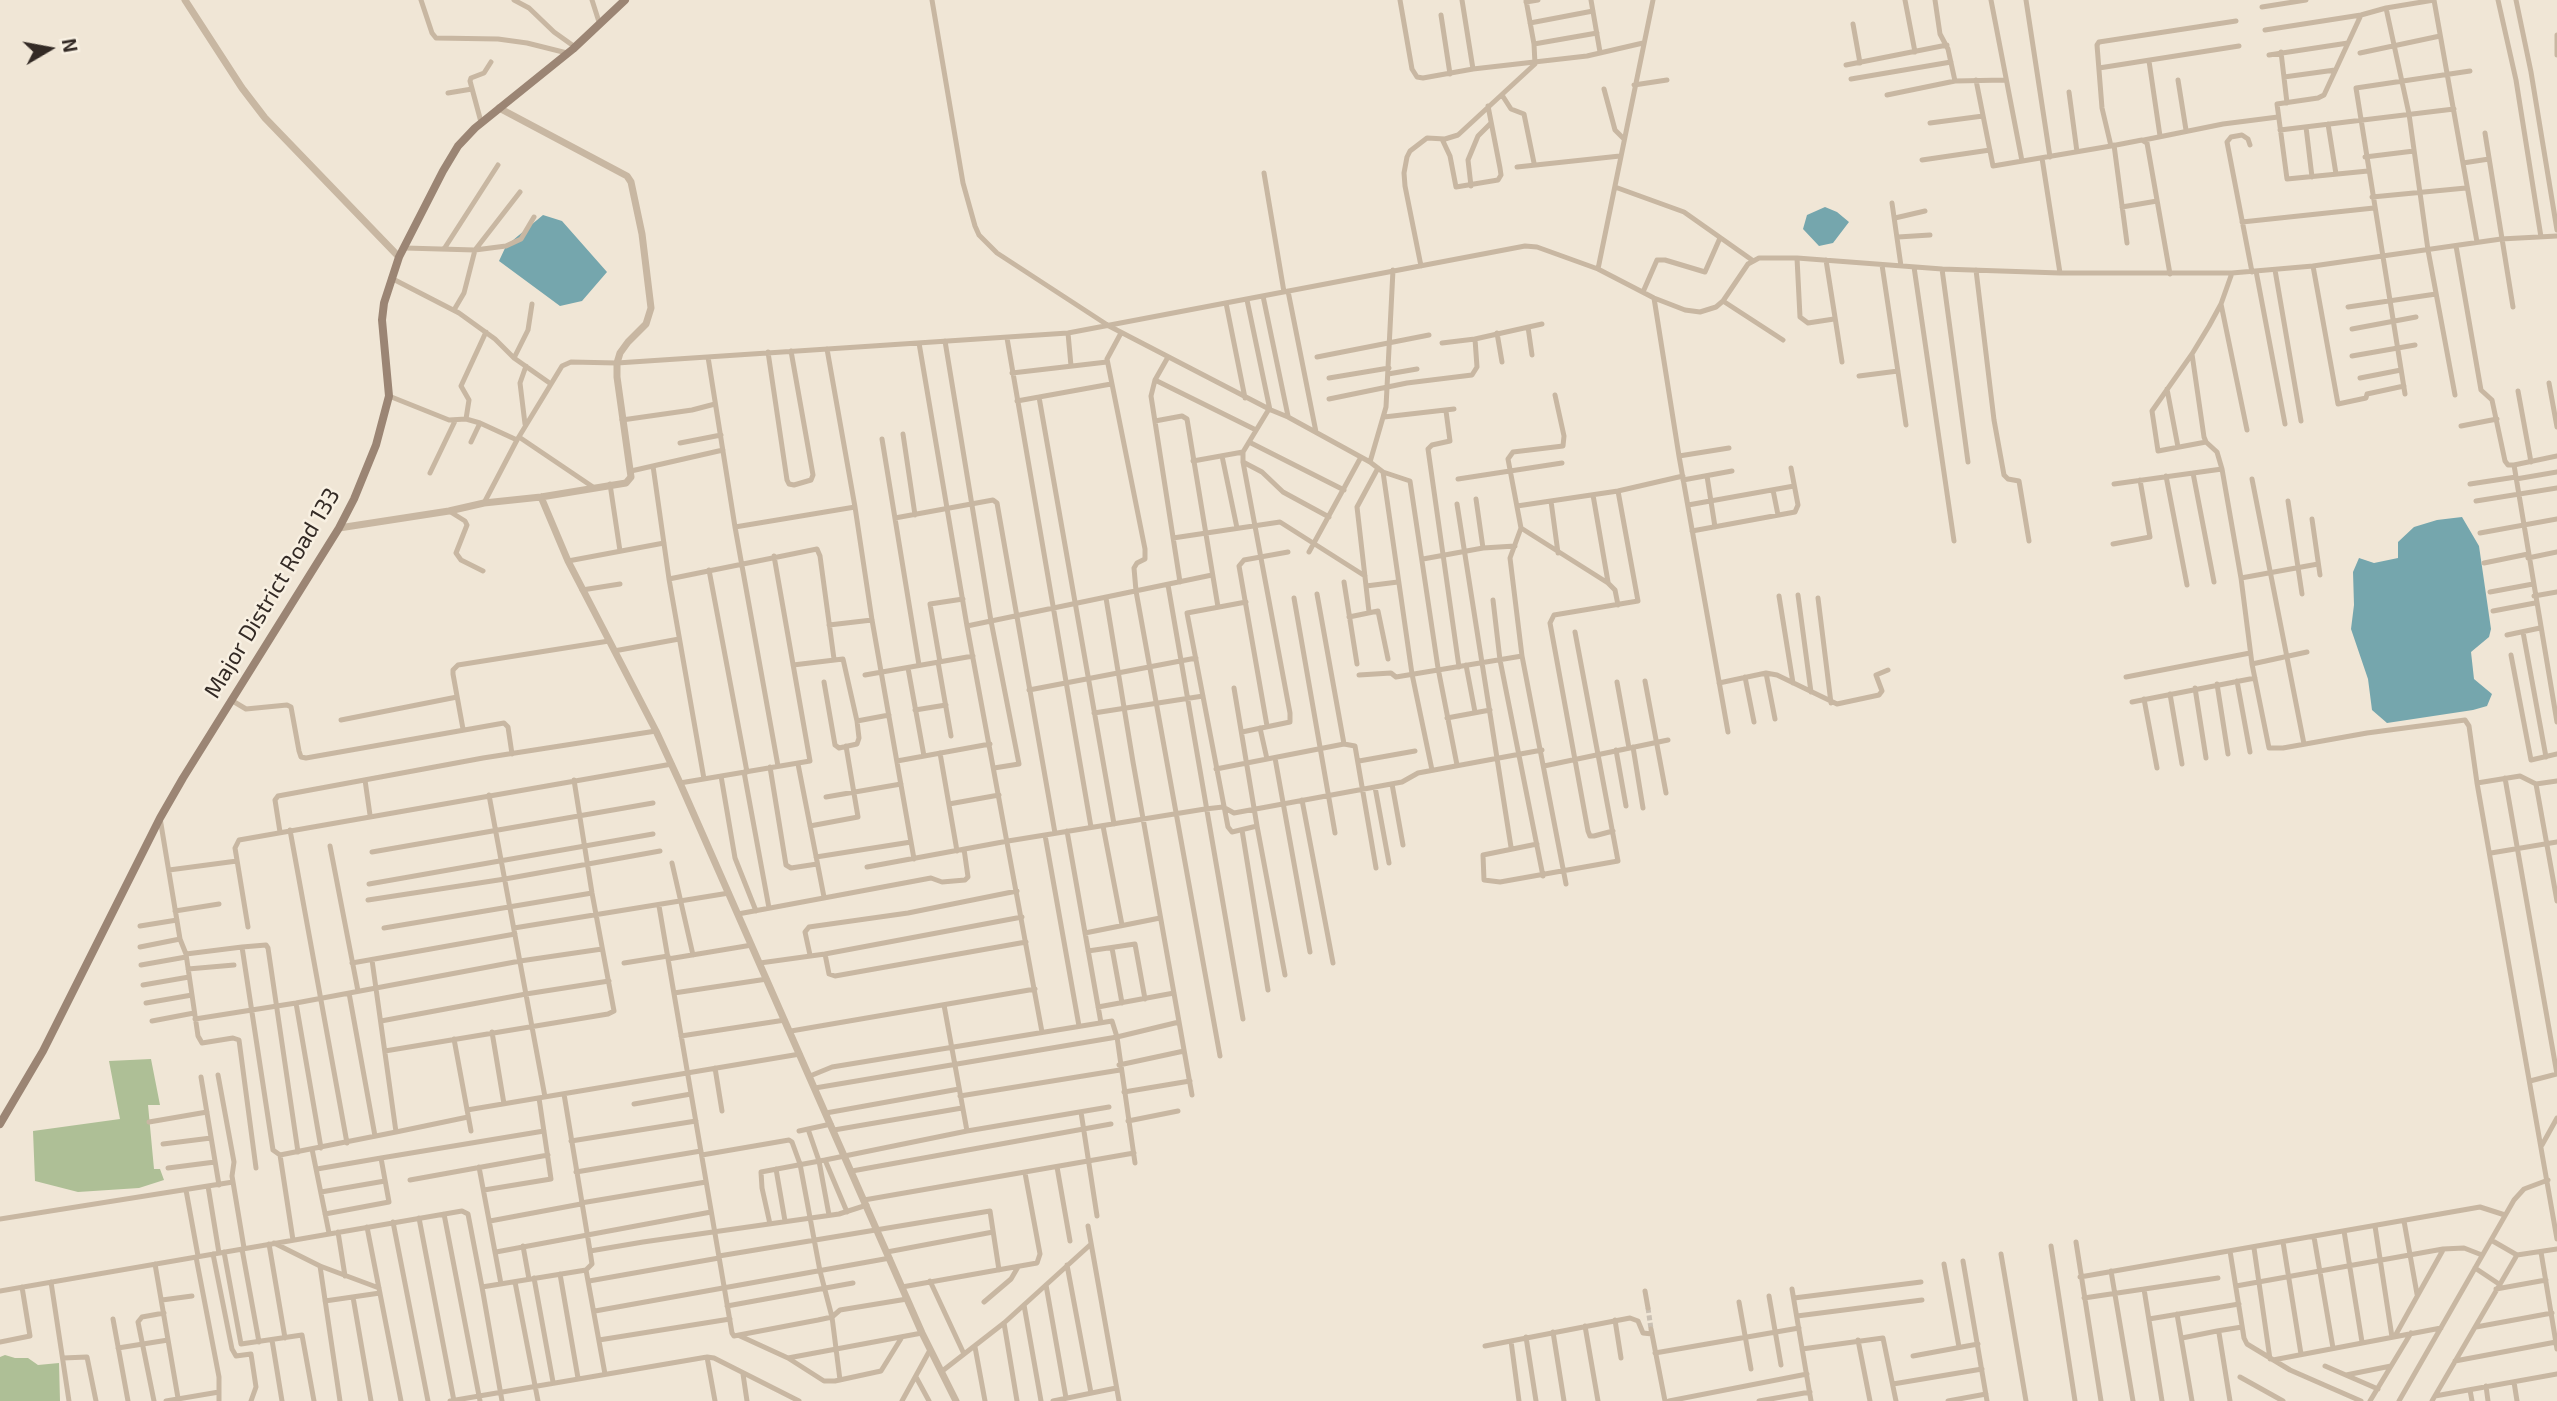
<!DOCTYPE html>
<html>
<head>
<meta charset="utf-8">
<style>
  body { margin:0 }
  #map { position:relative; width:2557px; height:1401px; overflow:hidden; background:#f0e6d6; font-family:"Exo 2",sans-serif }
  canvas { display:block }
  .north { position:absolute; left:14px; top:14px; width:70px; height:70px; -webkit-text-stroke:5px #f8f0e2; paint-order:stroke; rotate:80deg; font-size:19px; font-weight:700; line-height:28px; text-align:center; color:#332a25 }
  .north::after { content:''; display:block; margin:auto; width:24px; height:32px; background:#332a25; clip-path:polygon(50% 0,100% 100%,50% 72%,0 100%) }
</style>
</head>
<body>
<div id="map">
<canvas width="2557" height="1401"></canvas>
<div class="north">N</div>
</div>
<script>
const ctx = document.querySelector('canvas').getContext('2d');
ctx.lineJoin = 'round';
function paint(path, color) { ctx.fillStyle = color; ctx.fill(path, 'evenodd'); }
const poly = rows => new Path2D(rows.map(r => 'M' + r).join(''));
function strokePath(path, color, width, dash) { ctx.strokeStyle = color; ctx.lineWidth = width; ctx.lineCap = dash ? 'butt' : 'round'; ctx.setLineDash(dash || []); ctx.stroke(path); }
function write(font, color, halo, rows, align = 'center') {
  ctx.font = font + ' "Exo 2",sans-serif'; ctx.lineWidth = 5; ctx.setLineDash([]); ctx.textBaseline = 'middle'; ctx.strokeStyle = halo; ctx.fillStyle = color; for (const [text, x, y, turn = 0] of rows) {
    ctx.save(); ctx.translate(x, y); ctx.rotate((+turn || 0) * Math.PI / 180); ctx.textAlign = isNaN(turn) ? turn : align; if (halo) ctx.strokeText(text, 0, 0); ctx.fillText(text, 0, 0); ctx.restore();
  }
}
paint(poly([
  [151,1059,160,1105,148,1105,154,1169,160,1169,164,1180,139,1188,78,1192,35,1181,33,1131,120,1119,109,1061],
  [5,1355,15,1358,28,1358,38,1365,59,1363,60,1401,0,1401,0,1357]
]), '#aebf96');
paint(poly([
  [1825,207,1837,212,1849,222,1833,243,1819,246,1803,229,1807,215],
  [543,215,562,221,607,272,582,301,560,306,499,261,506,246],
  [2462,517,2479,546,2491,629,2489,637,2471,652,2474,679,2492,694,2487,706,2473,710,2387,723,2372,710,2368,679,2351,629,2354,605,2353,572,2359,558,2374,563,2398,558,2398,542,2414,527,2437,520]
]), '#75a6ad');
strokePath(poly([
  [1648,1308,1651,1329]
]), '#cac0b3', 5, [5, 2.5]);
strokePath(poly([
  [421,0,432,33,436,38,498,39,527,43,567,53],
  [514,0,529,8,554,32,575,47],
  [592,0,600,25],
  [932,0,963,183,975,226,979,235,997,253,1109,326,1271,410,1288,417,1370,462,1383,472,1410,481,1438,668,1457,765],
  [1400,0,1412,69,1417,77,1423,78,1473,69,1587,56,1643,43],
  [1462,0,1473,69],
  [1591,0,1600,52],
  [1905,0,1915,52],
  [1935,0,1940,34,1948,49,1955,81],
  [1991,0,2022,161],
  [2026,0,2050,157],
  [2434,0,2477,242],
  [2498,0,2516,80,2541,237],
  [2516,0,2531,72,2557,230],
  [1526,2,1538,0],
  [2262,7,2306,0],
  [2386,8,2409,114,2428,250,2455,395],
  [1441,15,1450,74],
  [2361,15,2324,95,2318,98,2277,104,2287,179,2368,171],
  [1530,23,1593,11],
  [1853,24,1860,63],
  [2265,30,2361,15,2386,8,2434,0],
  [2557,35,2557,55],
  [1534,44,1597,33],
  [2281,52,2287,103],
  [2360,53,2440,36],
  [2269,55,2348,43],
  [2149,61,2160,136],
  [1846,65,1947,45],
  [2099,68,2239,46],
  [2284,77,2335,70],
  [1851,79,1951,62],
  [1976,80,1993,166,2111,146],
  [2178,80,2186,130],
  [1634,85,1667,80],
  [1604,89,1615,130,1623,138],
  [2069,92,2077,152],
  [448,93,472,89],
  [1502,95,1511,109,1524,114,1534,163],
  [1887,95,1955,81,2005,80],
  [481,122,470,81,471,78,484,73,491,62],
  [1930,123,1983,116],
  [2328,124,2336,174],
  [2306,127,2312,177],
  [2280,130,2454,109],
  [2485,133,2513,307],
  [1442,139,1450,156,1456,187,1498,180,1501,175,1500,168,1488,106],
  [2144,140,2223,124,2278,117],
  [2114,145,2127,243],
  [2250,145,2248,139,2242,135,2231,137,2227,142,2252,272],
  [2365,157,2414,151],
  [2042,158,2060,273],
  [1922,160,1990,150],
  [2463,163,2489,159],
  [1517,167,1620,156],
  [1264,173,1284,292],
  [1471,186,1468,160,1478,136,1491,123],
  [1615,187,1684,212,1752,260],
  [2372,197,2466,188],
  [1892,203,1901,266],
  [2122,207,2157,201],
  [1895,218,1925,211],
  [2242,222,2374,208],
  [1898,237,1930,235],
  [2456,246,2481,390,2492,400,2505,461,2508,465,2514,465,2557,456],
  [405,248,475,250,506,246,521,239,534,217],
  [444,249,498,165],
  [1797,258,1800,317,1808,323,1834,319],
  [1826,260,1842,362],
  [1882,265,1906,425],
  [1421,266,1405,186,1404,173,1407,157,1410,151,1427,138,1445,139,1458,135,1535,64,1534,44,1526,0],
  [2313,266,2338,404,2366,398,2367,394,2404,386],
  [1914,267,1954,541],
  [1598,269,1653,0],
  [1942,269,1968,462],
  [1976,270,1994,420,2004,475,2008,479,2019,481,2029,541],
  [2275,270,2301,421],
  [2256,271,2285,424],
  [2170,274,2147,143,2142,140,2111,146,2102,108,2097,45,2099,42,2236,21],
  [391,278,459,313,495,339,514,358],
  [1288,291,1316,432],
  [1643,292,1657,260,1665,260,1705,272,1720,238],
  [1263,296,1288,416],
  [1654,298,1679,456,1728,732],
  [1247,300,1270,410],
  [1723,301,1783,340],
  [1226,303,1245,398],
  [532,304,528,330,514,358,551,384],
  [2221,304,2247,430],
  [2348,307,2436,294],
  [454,310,464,293,475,250,520,192],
  [1528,327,1532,355],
  [2352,329,2416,317],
  [1068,333,1071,366],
  [1121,333,1107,359,1145,549,1145,559,1137,563,1134,568,1136,591,1220,1056],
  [1497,333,1502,362],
  [1007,338,1091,827],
  [945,341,991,621,1019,764,994,768],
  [919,343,967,626,1042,1032],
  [1442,343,1475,339],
  [827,349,855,507,872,620,914,859],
  [768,352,787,480,789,484,794,485,811,480,813,475,791,351],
  [2192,354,2204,437,2206,442,2217,452,2222,469,2241,578,2252,664,2269,748,2283,748,2367,733,2465,720,2469,726,2477,783],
  [2352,356,2415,345],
  [708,357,735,527,778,766],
  [1168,357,1155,380,1151,396,1180,582],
  [1317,357,1429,335],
  [1012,373,1107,362],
  [1388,374,1417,369],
  [1859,376,1898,371],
  [1329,378,1389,368],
  [2360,378,2401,370],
  [1155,380,1256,430],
  [2549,383,2557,427],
  [2167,389,2178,447],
  [2518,391,2531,462],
  [2405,394,2356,88,2470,71],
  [1555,395,1564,436,1563,446,1513,452,1508,459,1521,528,1510,558,1522,656,1566,884],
  [389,396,449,420,466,419,480,423,517,440],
  [1039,397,1114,824],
  [1329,399,1407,383,1472,375,1477,367,1475,339,1542,324],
  [1017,401,1111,384],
  [1446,411,1450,441,1432,445,1428,449,1459,667],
  [1384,417,1454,409],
  [466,419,469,400,461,386,486,332],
  [622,420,692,410,715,404],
  [1155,421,1182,416,1187,419,1218,607],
  [525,424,520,383,526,366],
  [2461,426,2497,419],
  [903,434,915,515],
  [519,437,593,487],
  [882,439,919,665],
  [471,442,480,423],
  [1249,442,1344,490],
  [2206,442,2158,451,2152,411,2192,354,2209,326,2221,304,2232,273],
  [680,443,721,435],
  [1222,456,1237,528],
  [1679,456,1729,448],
  [1193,461,1243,452],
  [1243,462,1262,472,1283,492,1329,517],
  [1370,462,1386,407,1393,270],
  [2514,465,2557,722],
  [653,466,669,579,704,779],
  [631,471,723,450],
  [1383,472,1412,674,1432,770],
  [430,473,455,421],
  [2193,473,2214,582],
  [1707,476,1715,527],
  [2166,476,2187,585],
  [1458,479,1562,463],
  [2252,479,2304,744],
  [2516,479,2557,472],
  [1683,480,1732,471],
  [610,484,620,551],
  [2114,484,2222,469],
  [2470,484,2516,477],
  [1773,490,1778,515],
  [1593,495,1608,582],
  [1476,499,1483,548],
  [1551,501,1558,553],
  [2288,501,2302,594],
  [2476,501,2557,488],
  [484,503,517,440,562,366,571,362,617,363,1068,333,1525,246,1537,247,1598,269,1654,298,1685,310,1700,312,1716,307,1723,301,1748,264,1759,258,1797,258,1942,269,2060,273,2232,273,2313,266,2501,239,2557,236],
  [1457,504,1511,847],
  [1688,505,1794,486],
  [1517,506,1618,491,1683,476],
  [449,511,465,521,467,525,456,553,461,560,483,571],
  [895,518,993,500,997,503,1055,833],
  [2312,519,2320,575],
  [735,527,855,507],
  [1521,528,1608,583,1615,590,1618,605],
  [1692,531,1795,512,1798,505,1791,468],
  [2480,533,2557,519],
  [1173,538,1280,522,1365,576],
  [2113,544,2150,537,2140,480],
  [1309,552,1361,457],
  [2528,558,2557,552],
  [1423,559,1483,548,1515,546],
  [568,561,664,543],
  [2484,563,2528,554],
  [709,570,747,772],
  [2241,578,2318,564],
  [669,579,817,549,820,556,834,659],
  [1344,582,1357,664],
  [1168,585,1243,1019],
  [1366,586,1398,582],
  [582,590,620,584],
  [2490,592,2533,584],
  [1317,594,1344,744],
  [1798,595,1811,692],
  [1779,596,1793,683],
  [2534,596,2557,592],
  [1106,598,1133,762,1192,1095],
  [1294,598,1335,833],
  [1818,598,1831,703],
  [1493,600,1500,660,1543,876],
  [1246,602,1187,613,1228,827,1232,832,1257,826,1285,975],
  [2493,611,2535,603],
  [1369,612,1357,507,1378,468],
  [1349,617,1378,611,1388,659],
  [829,625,872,620],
  [967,626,1212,575],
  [2523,632,2546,757],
  [2507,635,2540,628],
  [614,651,679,639],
  [2511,655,2531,760,2557,754],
  [938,662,951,736],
  [940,662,930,604,963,599],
  [2252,664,2307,652],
  [793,665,843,659,857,721,859,738,857,744,839,748,835,745,824,682],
  [1466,665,1475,712],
  [908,668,924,756],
  [1766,673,1775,719],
  [865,675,973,656],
  [1359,675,1391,673,1396,677,1522,656],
  [1745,677,1754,722],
  [2126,677,2250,653],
  [1645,681,1666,793],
  [2237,681,2250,752],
  [1617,682,1629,748],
  [1719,683,1766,673,1777,675,1837,704,1879,695,1882,691,1876,675,1888,670],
  [2217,684,2228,754],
  [1234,688,1257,826],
  [2195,688,2206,758],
  [1029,690,1196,658],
  [2170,694,2182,764],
  [2144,699,2157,768],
  [231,700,246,709,287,705,291,707,299,751,301,757,306,758,504,723,508,727,512,754],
  [2132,702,2255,678],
  [915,710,946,705],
  [1094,713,1203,696],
  [1447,718,1490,710],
  [341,720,457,697],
  [857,721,889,715],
  [1267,726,1239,566,1244,560,1288,552],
  [1260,728,1267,759],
  [463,729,453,674,453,670,458,665,609,641],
  [1242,732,1290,722,1290,713,1243,462,1243,452,1269,409],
  [1633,747,1643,808],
  [1616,750,1626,806],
  [940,753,957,851],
  [1275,758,1310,952],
  [897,761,990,744],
  [1359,761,1415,751],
  [798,764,824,897],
  [1544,766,1668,740],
  [770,767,786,865,791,868,817,864],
  [1216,769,1344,744,1355,746,1376,868],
  [744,772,769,908],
  [721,776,735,858,756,911],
  [2505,778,2557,1074],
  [365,780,370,815],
  [2557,781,2536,784,2520,776,2477,783,2557,1239],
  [680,783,810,761,774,556],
  [1392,784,1403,845],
  [2536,784,2557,901],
  [1375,787,1389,863],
  [489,795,545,1097],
  [826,797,901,784],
  [1302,800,1333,963],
  [949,804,999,795],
  [160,818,180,939,186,954,198,1036,202,1043,233,1038,239,1040,256,1168],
  [810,826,858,817,846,746],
  [1103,826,1122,925],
  [290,830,347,1143],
  [1242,830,1268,990],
  [1067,831,1101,1023],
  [1613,831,1594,836,1590,836,1588,831,1550,623,1554,615,1638,601,1618,491],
  [280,832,275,800,278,796,483,758,656,731],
  [1045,835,1079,1026],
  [1537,844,1483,855,1484,880,1500,882,1618,861,1575,632],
  [330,846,358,991],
  [372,852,653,803],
  [2491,853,2557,842],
  [816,857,911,842],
  [672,863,693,955],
  [867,867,1008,841,1205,809,1223,807,1234,813,1402,782,1418,773,1542,750],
  [169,870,237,861],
  [369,884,653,834],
  [368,900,505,879,660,851],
  [659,906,732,1333,734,1336,739,1335,818,1320,832,1317,840,1310,907,1299],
  [175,911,219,904],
  [738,914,931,878,942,882,965,880,968,877,964,849],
  [140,926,177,920],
  [248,927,235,848,239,840,672,764],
  [384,928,592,893],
  [514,928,729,893],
  [1085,933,1160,918],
  [140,947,180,939],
  [242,947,266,945,268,948,298,1152],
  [1112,948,1122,1003],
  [1088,951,1135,944,1145,999],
  [186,954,242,947,273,1150,280,1155,293,1240],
  [825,954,829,974,835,976,1026,942],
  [810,955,805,932,809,927,908,913,1017,891],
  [668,959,752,945],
  [352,963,515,934],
  [624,963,668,956],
  [760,963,825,954,1022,917],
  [141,965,186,957],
  [188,969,234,965],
  [143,985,189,977],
  [349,993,375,1136],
  [674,993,767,979],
  [146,1003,192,995],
  [296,1003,321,1148],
  [944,1005,967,1131],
  [1098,1007,1174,993],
  [195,1019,296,1003,520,961,602,949],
  [152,1021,194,1013],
  [381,1021,526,994,609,981],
  [791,1031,1035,989],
  [492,1032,504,1104],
  [681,1036,785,1020],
  [454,1039,471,1131],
  [385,1051,608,1014,614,1011,592,893,574,780],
  [1119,1065,1184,1051],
  [715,1068,722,1111],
  [218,1075,234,1162,232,1176,244,1248],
  [810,1076,832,1067,1112,1021,1117,1037,1135,1163],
  [201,1077,219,1185],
  [2530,1081,2557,1074],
  [815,1088,1117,1037,1179,1022],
  [1124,1092,1190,1081],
  [564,1094,590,1251,592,1264,586,1270,605,1374],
  [960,1096,1120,1070],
  [634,1104,691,1094],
  [467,1110,800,1054],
  [1081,1112,1097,1216],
  [826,1113,959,1089],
  [1128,1121,1178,1111],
  [149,1122,207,1112],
  [808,1129,819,1161,829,1215],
  [834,1130,962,1108],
  [799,1131,831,1124],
  [396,1132,468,1117],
  [571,1141,696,1121],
  [163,1144,211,1138],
  [2542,1145,2557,1118],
  [312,1149,329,1233],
  [280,1155,396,1132,372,960],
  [702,1155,789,1140,792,1142,800,1164,820,1271,832,1317,840,1380],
  [381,1158,544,1131],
  [479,1167,501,1284],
  [1057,1167,1070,1241],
  [168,1168,215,1162],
  [317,1169,381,1158,389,1202,325,1214],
  [776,1169,785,1221],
  [852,1171,1111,1124],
  [576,1172,701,1151],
  [410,1180,548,1155],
  [208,1186,219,1253],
  [186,1190,198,1256],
  [484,1190,551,1179,539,1098],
  [321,1192,385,1181],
  [864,1200,1134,1153],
  [581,1203,706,1182],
  [847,1212,825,1160,967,1131,1109,1107],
  [444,1214,480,1401],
  [419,1218,454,1401],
  [0,1219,233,1182],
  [490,1221,581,1204],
  [2404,1221,2417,1294],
  [393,1222,428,1401],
  [770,1224,762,1188,761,1172,825,1160],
  [1088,1226,1119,1401],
  [2375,1226,2392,1337],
  [367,1227,401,1401],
  [2344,1231,2362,1342],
  [338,1232,345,1276],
  [2314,1237,2333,1348],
  [2491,1240,2517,1255,2557,1249],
  [2076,1242,2101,1401],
  [2283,1242,2301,1354],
  [274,1243,320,1266,340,1401],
  [269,1244,285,1338],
  [523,1246,529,1279],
  [2051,1246,2075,1401],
  [2254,1248,2270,1359],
  [242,1249,259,1342],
  [590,1251,643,1242,839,1214,867,1205],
  [2230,1251,2244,1338,2247,1344,2290,1370,2361,1401],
  [224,1252,241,1344,302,1335,314,1401],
  [496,1252,711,1212],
  [887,1252,993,1232],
  [2541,1252,2557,1349],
  [213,1254,232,1349,236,1356,251,1354,256,1387,251,1401],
  [2001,1254,2026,1401],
  [719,1256,990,1211,999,1270],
  [196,1257,219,1377,219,1401],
  [1963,1261,1987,1401],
  [155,1264,178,1398],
  [1944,1264,1959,1347],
  [1067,1265,1091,1393],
  [320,1266,379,1288],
  [2475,1268,2499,1284],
  [2111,1271,2133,1401],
  [560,1274,578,1378],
  [2080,1277,2480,1207,2505,1215],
  [534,1278,553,1382],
  [589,1281,719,1258],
  [930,1281,964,1354],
  [51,1282,69,1401],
  [515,1282,538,1401],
  [1046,1285,1066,1398],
  [2236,1286,2443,1249,2464,1248,2482,1255],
  [482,1287,502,1401],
  [902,1287,1037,1263,1040,1254,1025,1173],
  [1792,1289,1811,1401],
  [2144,1289,2162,1401],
  [2496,1289,2546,1280],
  [0,1291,462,1211,468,1214,482,1287,586,1270],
  [1645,1291,1648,1308],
  [1769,1296,1781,1365],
  [353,1297,371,1401],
  [1794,1298,1921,1282],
  [2084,1298,2218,1278],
  [162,1300,192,1296],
  [325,1301,380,1293],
  [984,1302,1011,1279,1018,1267],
  [1739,1302,1751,1369],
  [1024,1305,1041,1401],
  [727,1306,853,1283],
  [595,1311,890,1258],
  [2177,1314,2192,1401],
  [1797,1316,1922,1300],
  [113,1319,128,1401],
  [2149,1319,2239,1304],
  [1615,1320,1621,1358],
  [1004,1323,1017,1401],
  [1585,1326,1598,1401],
  [2476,1327,2552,1313],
  [1651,1329,1665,1401],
  [2217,1331,2242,1327],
  [1553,1332,1564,1401],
  [740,1336,788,1358,922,1333],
  [2395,1336,2443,1250],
  [1526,1337,1536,1401],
  [2182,1338,2217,1331,2219,1333,2230,1401],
  [272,1340,282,1401],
  [599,1340,730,1319],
  [1858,1340,1870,1401],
  [1511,1341,1519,1401],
  [0,1342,30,1336,22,1287],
  [1485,1346,1630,1318,1638,1321,1643,1333,1652,1334],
  [975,1347,985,1401],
  [118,1348,168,1340],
  [1802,1349,1883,1338,1896,1401],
  [1655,1353,1799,1328],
  [1913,1356,1978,1344],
  [707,1357,715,1401],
  [63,1358,87,1357,96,1401],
  [788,1358,824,1381,835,1381,881,1371,902,1337],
  [2273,1360,2441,1328],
  [2455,1361,2556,1342],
  [2325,1366,2378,1389],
  [941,1372,1004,1323,1090,1245],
  [743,1374,747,1401],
  [2346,1375,2391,1366],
  [916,1377,929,1401],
  [2240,1377,2283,1401],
  [2514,1382,2517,1401],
  [1893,1384,1982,1369],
  [2486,1386,2488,1401],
  [2470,1390,2472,1401],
  [2435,1396,2557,1374],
  [154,1401,138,1322,142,1317,164,1313],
  [166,1401,219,1392],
  [450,1401,707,1357,714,1358,799,1401],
  [902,1401,930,1350],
  [1053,1401,1116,1388],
  [1669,1401,1807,1374],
  [1759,1401,1810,1392],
  [1948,1401,1986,1394],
  [2370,1401,2411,1333],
  [2399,1401,2514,1200,2524,1189,2548,1180],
  [2432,1401,2517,1255]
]), '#c8b7a2', 5);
strokePath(poly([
  [185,0,242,88,265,118,399,257],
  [541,497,568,561,656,731,680,783,922,1333,956,1401],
  [339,528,449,511,484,503,541,497,626,483,631,477,617,377,617,363,620,353,628,342,646,324,651,308,642,234,631,182,627,176,499,108]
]), '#c8b7a2', 7);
strokePath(poly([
  [0,1124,43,1051,160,818,183,778,339,528,354,499,376,445,389,396,382,320,384,303,399,257,443,171,458,146,475,128,573,49,625,0]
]), '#9b8574', 8);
write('23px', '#332a25', '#f8f0e2', [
  ["Major District Road 133",272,593,-59]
]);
</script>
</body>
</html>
